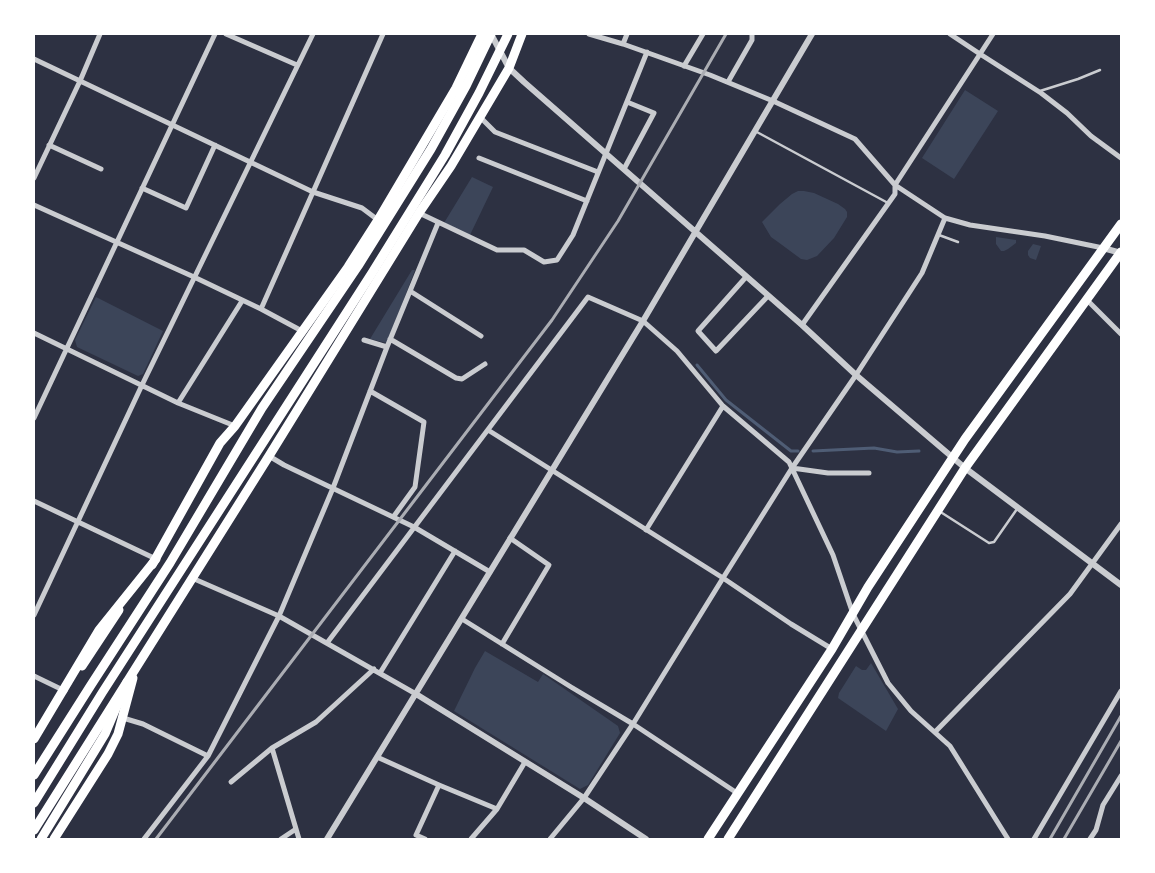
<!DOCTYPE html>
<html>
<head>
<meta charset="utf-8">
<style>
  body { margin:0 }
  #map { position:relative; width:1155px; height:873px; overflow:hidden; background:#2d3142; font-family:Karla,sans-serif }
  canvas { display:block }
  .frame { position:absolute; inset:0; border:35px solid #fff; pointer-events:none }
</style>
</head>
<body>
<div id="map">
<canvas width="1155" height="873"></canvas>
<div class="frame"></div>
</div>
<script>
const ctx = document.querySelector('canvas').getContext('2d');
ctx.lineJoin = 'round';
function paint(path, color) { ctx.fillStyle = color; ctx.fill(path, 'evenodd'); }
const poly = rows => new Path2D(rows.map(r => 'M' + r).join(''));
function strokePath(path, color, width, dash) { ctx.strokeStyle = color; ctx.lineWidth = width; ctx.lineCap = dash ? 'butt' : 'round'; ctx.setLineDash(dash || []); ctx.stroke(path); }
paint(poly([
  [965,90,998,111,954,179,922,158],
  [472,177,493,187,470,235,444,223],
  [798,191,804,191,814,193,838,204,845,209,847,212,847,217,834,238,817,256,807,260,801,259,778,242,771,237,762,222,780,204,792,194],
  [996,237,1016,240,1016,243,1008,249,1004,251,1001,251,996,244],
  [1033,244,1041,246,1036,260,1030,258,1028,255,1028,251],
  [412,270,415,270,387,343,370,339],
  [96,297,163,331,143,374,138,376,77,347,75,340],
  [485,651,538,682,543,674,618,726,620,733,588,785,580,789,454,711,475,668],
  [871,663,898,709,886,731,838,698,839,693,856,666,862,670,866,670]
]), '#3c4559');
strokePath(poly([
  [697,365,726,400,791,451,798,451],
  [813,451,874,448,897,452,919,451]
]), '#4f5d75', 3);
strokePath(poly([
  [1040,91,1078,79,1100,70],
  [755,131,888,203],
  [939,235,958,242],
  [939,511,989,543,994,542,1017,509]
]), '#caccd0', 2.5);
strokePath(poly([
  [226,34,297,65],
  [589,34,623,44,710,75,773,101,855,139,895,185,945,218,970,225,1045,236,1103,248],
  [950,34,980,54,1041,93,1067,113,1091,136,1121,158],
  [623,44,627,34],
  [34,59,313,192,362,208,378,220],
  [684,66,703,34],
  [728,82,752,40,752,34],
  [480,117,495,132,598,172],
  [49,145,101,169],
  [479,158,587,201],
  [624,169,654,113,627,102],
  [34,178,80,81,100,34],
  [142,188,186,208,215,145],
  [34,205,194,277,261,309,302,331],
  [419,213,497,250,524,250,544,262,557,260,573,235,647,52],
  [746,277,698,331,716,351,768,296],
  [410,291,481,336],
  [1087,300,1121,334],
  [261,309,313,192,383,34],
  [802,325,895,194,895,185,993,34],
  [34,333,178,403,235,426],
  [390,339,456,378,462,379,485,364],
  [364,340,387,347],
  [370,391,424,422,415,487,394,516],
  [178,403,242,301],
  [34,418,215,34],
  [488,430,723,578,791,624,832,649],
  [269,456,284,465,414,527,490,572],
  [792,468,828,473,869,473],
  [34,501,156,559],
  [646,530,723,406],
  [192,578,279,616,416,694],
  [34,615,142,385,313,34],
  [462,619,571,687,633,724,737,793],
  [327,643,588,297,643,321,677,351,723,406,789,462,833,555,853,614,888,683,911,711,950,746,1008,839],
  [502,644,549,565,510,538],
  [380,673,455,551],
  [34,676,65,691],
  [123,718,143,724,208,756],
  [935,732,1070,594,1121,524],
  [272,748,299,839],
  [377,757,439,785,497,809],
  [231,782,272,748,316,722,374,669],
  [144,839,208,756,279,616,333,488,387,347,438,223],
  [281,839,296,829],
  [425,839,416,835,439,785],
  [471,839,497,809,525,762],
  [550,839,584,798,633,724,723,578,792,468,856,375,922,273,945,218],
  [1034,839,1121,691],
  [1090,839,1096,830,1103,805,1121,776]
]), '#caccd0', 5);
strokePath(poly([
  [491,34,509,68,524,82,802,325,856,375,965,468,1121,585],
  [1103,248,1121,253],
  [416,694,584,798,646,839],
  [327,839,643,321,812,34]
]), '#caccd0', 6);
strokePath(poly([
  [152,565,220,443,235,426,348,267,378,220,456,88,482,34],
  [82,666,119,610],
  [34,830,269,456,419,213,451,166,509,68,522,34],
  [54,839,108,754,118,734,133,678],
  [708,839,832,649,868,587,965,439,1121,224],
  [728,839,965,468,1121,252]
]), '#fff', 9);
strokePath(poly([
  [34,739,99,630,156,559],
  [34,775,91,685,170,563,262,408,358,266,431,149,466,86,491,34],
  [34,803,102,693,372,273,445,155,479,93,508,34],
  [41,839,105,734,127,682]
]), '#fff', 9);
strokePath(poly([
  [156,839,552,320,618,221,726,34],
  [1050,839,1121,716],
  [1064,839,1121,741]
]), '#abadb3', 3);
</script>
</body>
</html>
